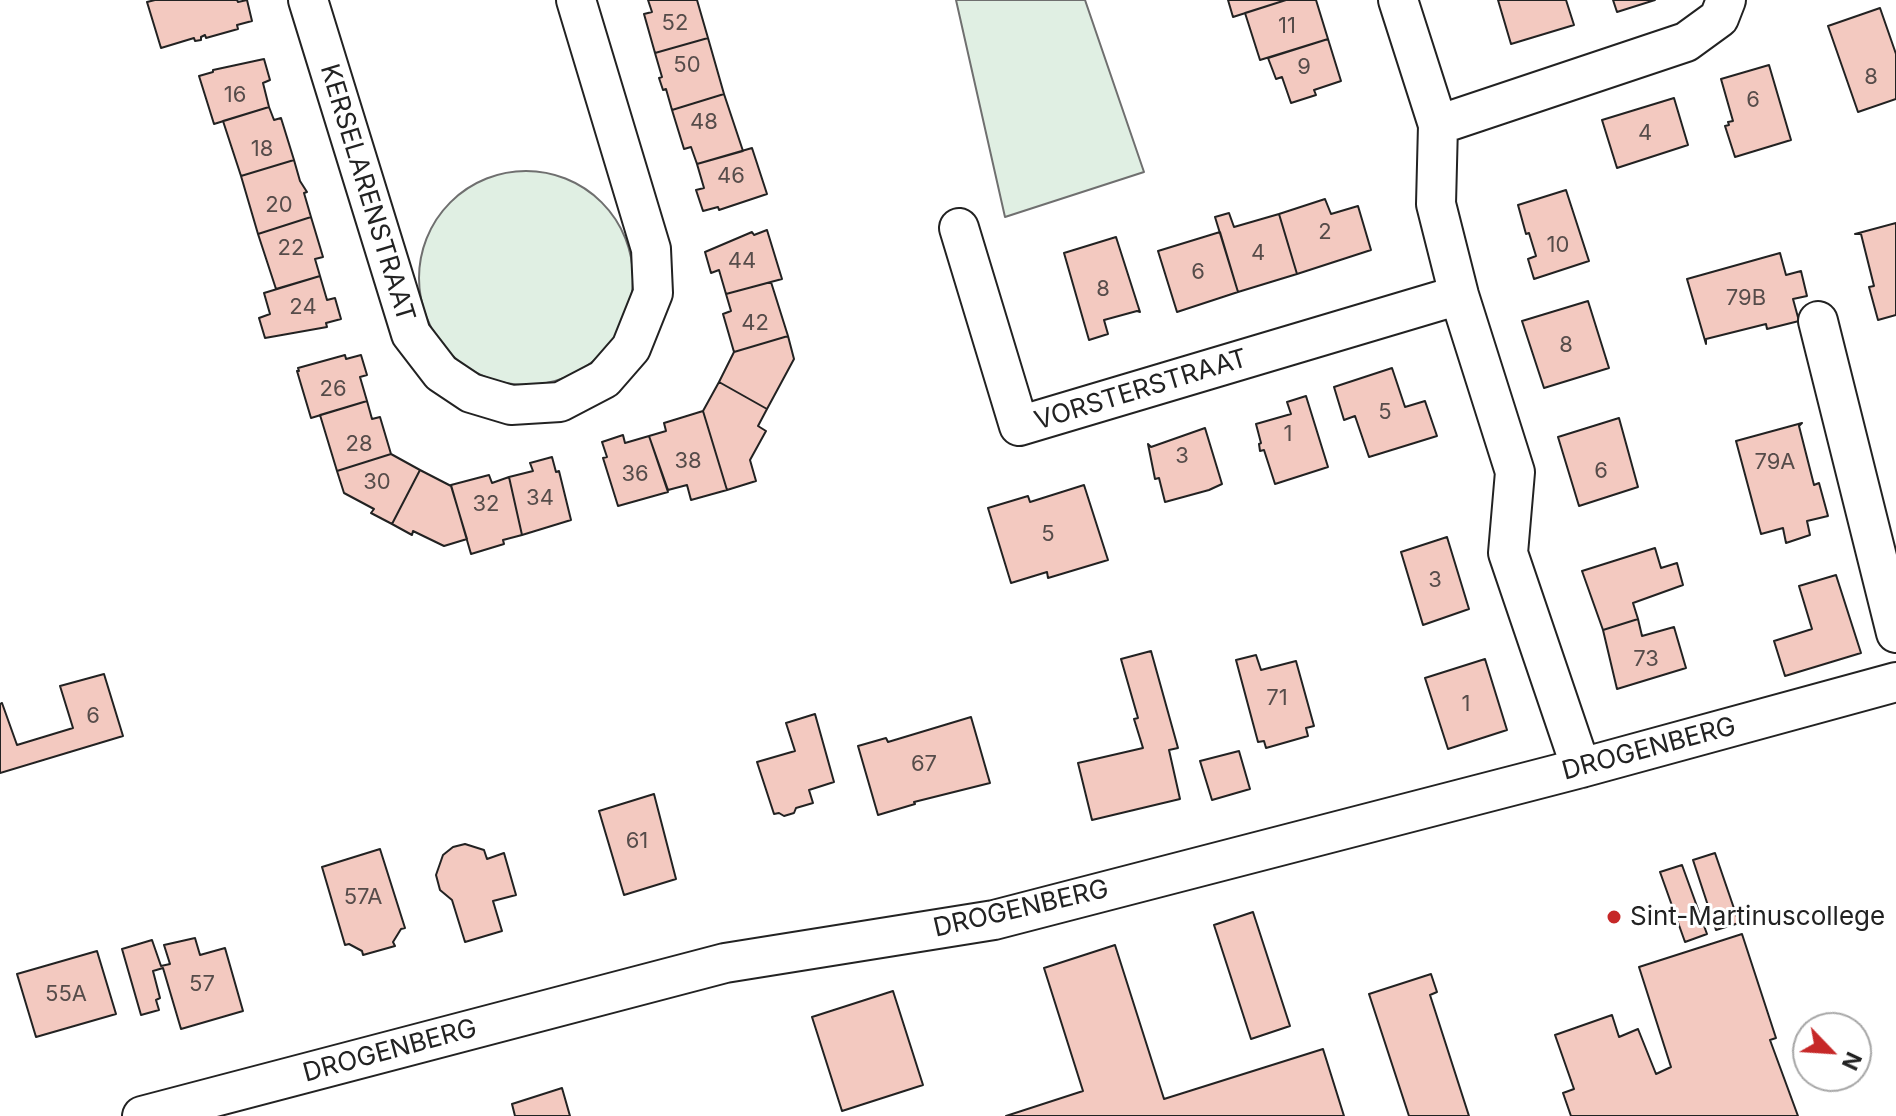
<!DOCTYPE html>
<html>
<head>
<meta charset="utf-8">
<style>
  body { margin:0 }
  #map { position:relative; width:1896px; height:1116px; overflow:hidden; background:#fff; font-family:Inter,sans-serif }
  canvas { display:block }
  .north { position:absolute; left:1792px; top:1012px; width:80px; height:80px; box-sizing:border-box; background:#fff; border:2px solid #a7a7a7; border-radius:50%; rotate:115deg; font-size:22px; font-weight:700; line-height:32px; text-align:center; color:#222 }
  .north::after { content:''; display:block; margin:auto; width:28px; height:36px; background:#c62828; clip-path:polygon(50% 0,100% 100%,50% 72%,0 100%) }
</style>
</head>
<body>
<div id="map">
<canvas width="1896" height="1116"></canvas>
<div class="north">N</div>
</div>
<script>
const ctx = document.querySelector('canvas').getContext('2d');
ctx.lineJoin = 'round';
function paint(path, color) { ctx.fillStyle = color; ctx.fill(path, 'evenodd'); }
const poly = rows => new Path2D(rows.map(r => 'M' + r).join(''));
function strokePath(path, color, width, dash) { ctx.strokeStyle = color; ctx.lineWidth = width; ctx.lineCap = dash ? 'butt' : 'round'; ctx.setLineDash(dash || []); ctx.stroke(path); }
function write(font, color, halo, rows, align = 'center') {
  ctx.font = font + ' Inter,sans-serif'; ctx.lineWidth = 6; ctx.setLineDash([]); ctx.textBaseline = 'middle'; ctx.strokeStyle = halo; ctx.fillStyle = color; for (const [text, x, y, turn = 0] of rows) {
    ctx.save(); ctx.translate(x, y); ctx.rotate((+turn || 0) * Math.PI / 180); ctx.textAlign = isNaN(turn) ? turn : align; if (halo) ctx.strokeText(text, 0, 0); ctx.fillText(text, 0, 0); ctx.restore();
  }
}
const green = poly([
  [956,0,1085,0,1144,172,1005,217,956,0],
  '419 278a107 107 0 1 1 214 0a107 107 0 1 1-214 0Z'
]);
paint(green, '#e0efe3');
strokePath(green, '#6f6f6f', 2);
const building = poly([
  [155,0,237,0,238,2,247,0,252,21,237,25,238,29,206,38,205,35,201,37,201,40,195,41,194,38,161,48,147,2,155,0],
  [648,0,697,0,708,38,655,53,644,14,652,12,648,0],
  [1228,0,1286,0,1233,17,1228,0],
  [1286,0,1316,0,1328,39,1260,60,1245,13,1286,0],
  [1498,0,1566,0,1574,25,1511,44,1498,0],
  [1613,0,1655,0,1617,12,1613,0],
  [1880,8,1896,54,1896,99,1858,112,1828,26,1880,8],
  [708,38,724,94,672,110,666,89,663,90,659,78,662,77,655,53,708,38],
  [1328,39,1341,81,1314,90,1316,95,1291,103,1282,77,1276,79,1268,58,1328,39],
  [264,59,270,80,263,83,269,107,214,124,199,76,213,72,213,70,264,59],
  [1769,65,1791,140,1735,157,1725,126,1729,125,1728,122,1733,121,1721,79,1769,65],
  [724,94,743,151,697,164,691,147,684,149,672,110,724,94],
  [1674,98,1688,145,1617,168,1602,120,1674,98],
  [269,107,274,120,281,118,294,160,241,176,223,121,269,107],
  [752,148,767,194,719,210,718,207,703,211,696,190,704,188,697,164,752,148],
  [294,160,300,181,307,192,304,193,311,217,258,234,241,176,294,160],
  [1566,190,1589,261,1534,279,1528,259,1536,256,1529,233,1526,234,1518,205,1566,190],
  [1325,199,1331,214,1358,206,1371,250,1297,274,1279,214,1325,199],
  [1229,213,1234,227,1279,214,1297,274,1238,292,1215,217,1229,213],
  [311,217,323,257,315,259,320,276,276,289,258,234,311,217],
  [1896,223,1896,315,1878,320,1869,287,1874,286,1861,234,1855,234,1896,223],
  [767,230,782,279,726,294,719,270,711,273,705,252,752,232,754,235,767,230],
  [1220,232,1238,292,1177,312,1158,251,1220,232],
  [1116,237,1140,312,1137,311,1104,320,1108,334,1089,340,1064,253,1116,237],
  [1780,253,1786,275,1801,271,1807,296,1793,299,1799,321,1767,329,1766,324,1706,339,1706,344,1687,279,1780,253],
  [320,276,327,300,335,298,341,319,326,323,327,327,265,338,259,318,270,314,264,293,320,276],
  [771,282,788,336,734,352,723,314,731,311,726,294,771,282],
  [1588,301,1609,368,1544,388,1522,321,1588,301],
  [788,336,794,359,767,409,719,382,734,352,788,336],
  [345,355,346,359,361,355,367,375,360,377,367,401,311,418,297,371,299,371,298,368,345,355],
  [1392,368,1405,407,1425,401,1437,436,1369,457,1355,416,1344,420,1334,387,1392,368],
  [719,382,767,409,758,426,766,431,750,460,756,481,727,490,703,411,719,382],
  [1306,396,1328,467,1275,484,1264,450,1260,451,1259,444,1261,443,1256,424,1291,414,1287,402,1306,396],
  [367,401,372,419,380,417,391,454,337,471,320,415,367,401],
  [703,411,727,490,691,500,687,485,668,490,649,436,666,431,664,423,703,411],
  [1619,418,1638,487,1579,506,1558,437,1619,418],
  [1802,423,1799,426,1814,485,1819,483,1828,516,1807,521,1810,535,1786,543,1783,528,1761,534,1736,441,1802,423],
  [1205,428,1222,484,1209,490,1165,502,1159,478,1155,479,1148,444,1151,447,1205,428],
  [623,435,625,443,649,436,668,492,618,506,603,458,607,457,602,442,623,435],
  [391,454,420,470,392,524,371,513,374,509,344,493,337,471,391,454],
  [552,457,556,472,559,471,571,520,522,535,509,477,533,471,530,463,552,457],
  [420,470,451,486,467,539,444,546,413,531,412,535,392,524,420,470],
  [489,475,492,483,509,477,522,535,503,540,504,544,471,554,451,485,489,475],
  [1084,485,1108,560,1048,578,1047,572,1011,583,988,508,1028,496,1030,502,1084,485],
  [1447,537,1469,609,1423,625,1401,552,1447,537],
  [1655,548,1661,568,1677,563,1683,585,1633,603,1638,619,1603,630,1582,571,1655,548],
  [1836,575,1861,653,1785,676,1774,641,1812,629,1799,586,1836,575],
  [1638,619,1642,636,1674,627,1686,668,1617,689,1603,630,1638,619],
  [1151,651,1178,748,1169,750,1180,799,1092,820,1078,763,1143,748,1134,719,1138,718,1121,659,1151,651],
  [1256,655,1261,670,1296,661,1314,726,1306,728,1308,736,1266,748,1264,741,1258,742,1236,660,1256,655],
  [1485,659,1507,730,1448,749,1425,678,1485,659],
  [104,674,123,736,0,773,0,704,2,703,17,745,73,728,60,686,104,674],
  [815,714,834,782,809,790,813,803,796,808,794,813,784,816,779,813,774,814,757,762,795,751,786,723,815,714],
  [971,717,990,783,914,802,915,804,878,815,858,746,886,738,888,742,971,717],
  [1239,751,1250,789,1212,800,1200,761,1239,751],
  [654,794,676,879,624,895,599,811,654,794],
  [465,844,484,850,487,859,504,853,516,895,493,901,502,931,465,942,452,900,440,890,436,875,443,855,453,847,465,844],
  [380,849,405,928,401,929,393,942,395,946,363,955,362,951,349,944,345,945,322,867,380,849],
  [1715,853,1739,923,1716,930,1693,860,1715,853],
  [1682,865,1707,934,1685,942,1660,872,1682,865],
  [1253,912,1290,1026,1251,1039,1214,925,1253,912],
  [1742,934,1776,1038,1770,1040,1798,1116,1571,1116,1563,1093,1574,1089,1555,1035,1612,1015,1619,1037,1638,1029,1656,1074,1671,1067,1639,967,1742,934],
  [195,938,200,955,225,948,243,1011,181,1029,163,968,153,971,160,998,156,1000,159,1010,141,1015,122,949,152,940,161,966,170,964,164,945,195,938],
  [1115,945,1164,1099,1323,1049,1344,1116,1006,1116,1083,1091,1044,968,1115,945],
  [97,951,116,1014,36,1037,17,974,97,951],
  [1431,974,1437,992,1430,995,1469,1116,1409,1116,1369,994,1431,974],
  [893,991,923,1085,842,1111,812,1017,893,991],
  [562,1088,570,1116,515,1116,512,1104,562,1088]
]);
paint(building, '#f3c9c0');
strokePath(building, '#222', 2);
const minor = poly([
  [308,0,411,334,441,373,471,393,511,405,560,402,604,379,631,348,653,293,651,249,576,0],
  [1398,0,1438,125,1436,204,1459,295,1515,472,1508,553,1581,768],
  [1438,125,1686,42,1719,18,1726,0],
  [959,228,1019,426,1459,295],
  [1818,321,1896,633],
  [142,1116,725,963,994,920,1581,768,1896,682]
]);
strokePath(minor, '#222', 42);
strokePath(minor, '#fff', 38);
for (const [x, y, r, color] of [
  [1614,917,8,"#c62828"]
]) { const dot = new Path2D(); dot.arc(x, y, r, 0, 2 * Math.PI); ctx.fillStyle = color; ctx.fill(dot); strokePath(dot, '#fff', 3); }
write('22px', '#564c4a', null, [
  ["52",675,23],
  ["11",1287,26],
  ["50",687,65],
  ["9",1304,67],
  ["8",1871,77],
  ["16",235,95],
  ["6",1753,100],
  ["48",704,122],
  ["4",1645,133],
  ["18",262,149],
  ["46",731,176],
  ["20",279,205],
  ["2",1325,232],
  ["10",1558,245],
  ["22",291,248],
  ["4",1258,253],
  ["44",742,261],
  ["6",1198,272],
  ["8",1103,289],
  ["79B",1746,298],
  ["24",303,307],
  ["42",755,323],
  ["8",1566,345],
  ["26",333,389],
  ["5",1385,412],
  ["1",1288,434],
  ["28",359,444],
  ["3",1182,456],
  ["38",688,461],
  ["79A",1775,462],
  ["6",1601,471],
  ["36",635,474],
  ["30",377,482],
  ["34",540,498],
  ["32",486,504],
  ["5",1048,534],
  ["3",1435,580],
  ["73",1646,659],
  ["71",1277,698],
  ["1",1466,704],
  ["6",93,716],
  ["67",924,764],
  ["61",637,841],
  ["57A",363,897],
  ["57",202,984],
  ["55A",66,994]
]);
write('26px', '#222', '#fff', [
  ["KERSELARENSTRAAT",367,193,73],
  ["VORSTERSTRAAT",1141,390,-17],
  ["DROGENBERG",1649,749,-15],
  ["DROGENBERG",1021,909,-13],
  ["DROGENBERG",390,1051,-15]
]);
write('26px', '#222', '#fff', [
  ["Sint-Martinuscollege",1630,917]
], 'left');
</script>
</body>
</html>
